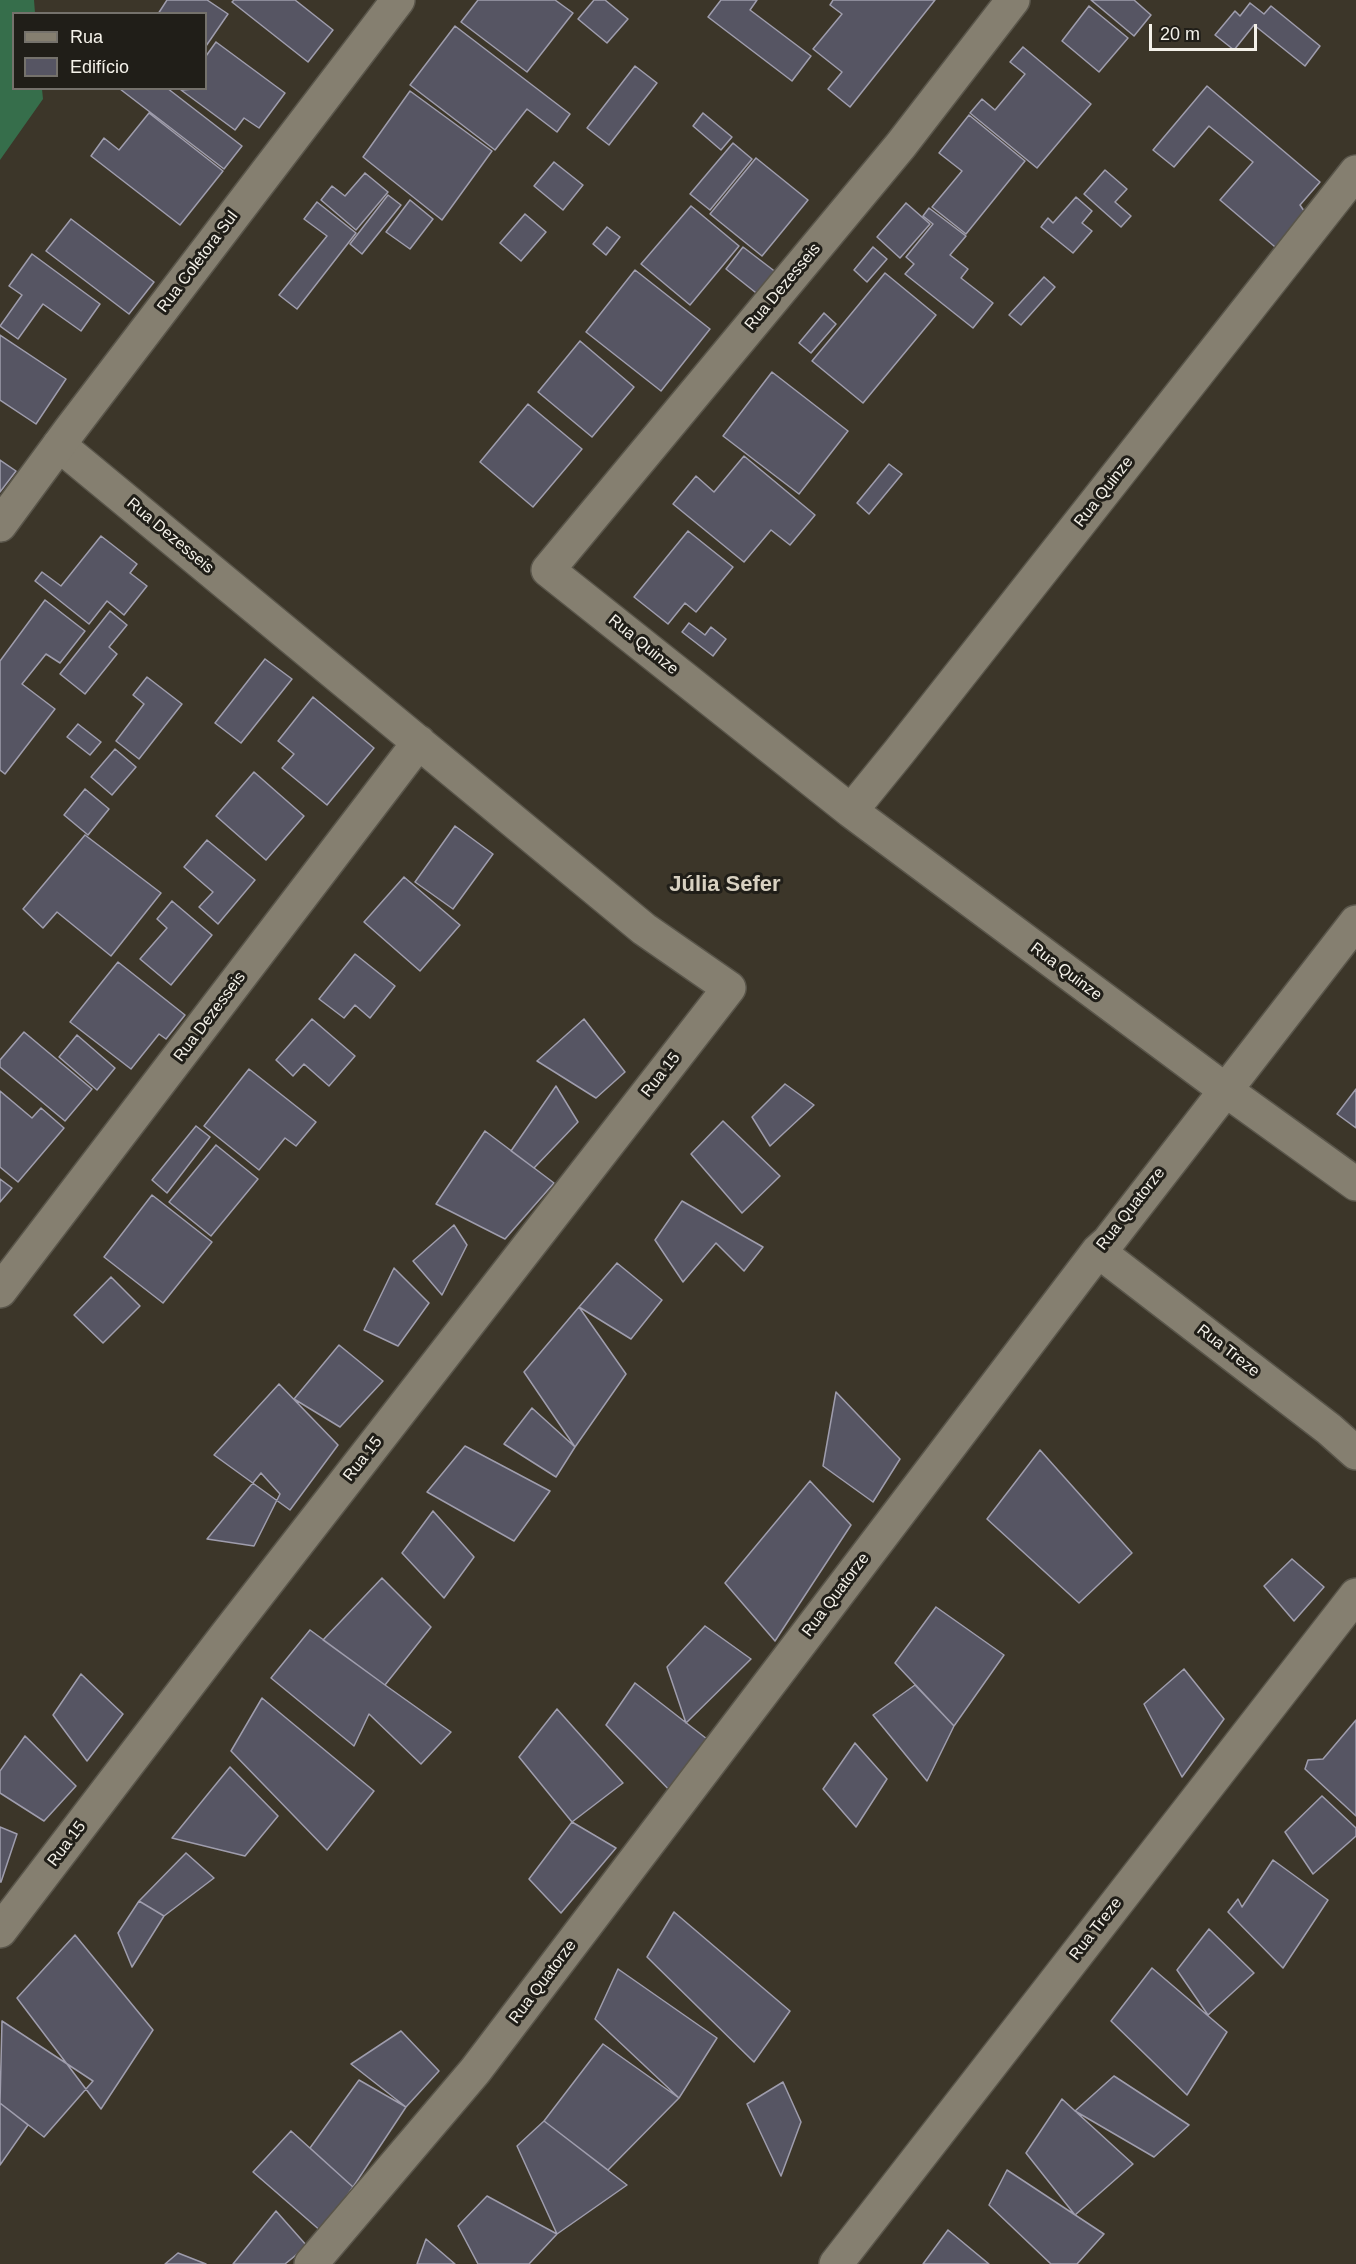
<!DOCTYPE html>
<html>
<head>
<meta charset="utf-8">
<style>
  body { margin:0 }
  #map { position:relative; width:1356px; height:2264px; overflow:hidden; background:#3c3629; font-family:Arial,sans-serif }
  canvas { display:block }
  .legend { position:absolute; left:12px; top:12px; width:195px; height:78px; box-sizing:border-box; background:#201e18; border:2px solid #75726c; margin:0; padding:8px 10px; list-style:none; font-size:18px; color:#f4f1e9 }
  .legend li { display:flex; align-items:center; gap:12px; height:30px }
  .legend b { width:30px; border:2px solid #75726c }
  .scale { position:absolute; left:1149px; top:24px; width:108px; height:27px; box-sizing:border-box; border:3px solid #f4f1e9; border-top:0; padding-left:8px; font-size:18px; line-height:21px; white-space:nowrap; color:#f4f1e9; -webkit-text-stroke:4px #201e18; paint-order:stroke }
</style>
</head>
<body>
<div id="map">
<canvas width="1356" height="2264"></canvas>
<ul class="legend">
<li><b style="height:8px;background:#857f70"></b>Rua</li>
<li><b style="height:16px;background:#565563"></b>Edifício</li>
</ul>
<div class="scale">20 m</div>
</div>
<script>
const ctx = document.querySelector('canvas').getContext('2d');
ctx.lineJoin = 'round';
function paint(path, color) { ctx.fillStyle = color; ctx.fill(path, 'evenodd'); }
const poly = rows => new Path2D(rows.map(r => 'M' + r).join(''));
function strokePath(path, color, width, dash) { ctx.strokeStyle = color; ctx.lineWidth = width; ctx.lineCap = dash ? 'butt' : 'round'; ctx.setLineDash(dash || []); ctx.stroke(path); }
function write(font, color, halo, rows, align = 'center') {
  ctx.font = font + ' Arial,sans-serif'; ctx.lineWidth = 6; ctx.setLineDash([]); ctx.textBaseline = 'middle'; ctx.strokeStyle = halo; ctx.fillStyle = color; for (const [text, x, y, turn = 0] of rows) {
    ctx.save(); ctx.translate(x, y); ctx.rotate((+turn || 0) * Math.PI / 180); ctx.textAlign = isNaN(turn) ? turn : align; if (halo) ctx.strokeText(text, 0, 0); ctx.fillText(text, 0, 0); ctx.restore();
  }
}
paint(poly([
  [0,0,34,0,35,13,14,14,14,88,42,89,43,99,0,160]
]), '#366e4b');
const building = poly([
  [167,0,207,0,228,14,206,46,206,14,158,14,167,0],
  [234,0,295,0,333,30,308,62,232,2,234,0],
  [478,0,555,0,573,13,527,72,461,22,478,0],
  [594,0,605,0,628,19,607,43,578,19,594,0],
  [721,0,757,0,750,10,811,56,792,81,708,17,721,0],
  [833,0,935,0,850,107,828,89,842,72,813,49,842,14,830,5,833,0],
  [1091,0,1134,0,1151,15,1134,36,1091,0],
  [1250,3,1264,14,1271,6,1320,46,1305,66,1254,25,1234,50,1215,35,1235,11,1240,16,1250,3],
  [1089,6,1128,38,1099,72,1062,41,1089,6],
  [455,26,570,114,557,132,527,109,495,150,410,85,455,26],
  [216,42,285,93,259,128,244,118,235,130,181,90,206,88,206,56,216,42],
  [1023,47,1091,104,1037,168,970,113,982,99,995,110,1025,74,1010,62,1023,47],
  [635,66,657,83,609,145,587,128,635,66],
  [1207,86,1320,182,1300,205,1309,218,1281,252,1220,200,1253,162,1209,126,1174,167,1153,150,1207,86],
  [167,88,242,146,224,169,120,89,167,88],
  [410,91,492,151,442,220,363,157,410,91],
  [149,113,223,171,180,225,91,156,104,138,119,150,149,113],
  [703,113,732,137,721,150,693,126,703,113],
  [969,115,1025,161,966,234,932,207,962,171,939,153,969,115],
  [733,143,752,159,710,210,690,194,733,143],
  [756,158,808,200,762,256,710,214,756,158],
  [554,162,583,185,563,210,534,186,554,162],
  [1105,170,1127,189,1115,202,1131,216,1121,227,1084,194,1105,170],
  [365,173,388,192,356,230,321,200,332,186,345,196,365,173],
  [388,195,401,205,362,254,350,244,388,195],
  [1076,197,1092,211,1082,223,1092,231,1073,253,1041,227,1048,218,1053,223,1076,197],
  [410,200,433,219,410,249,386,232,410,200],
  [317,202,356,233,297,309,279,295,327,236,304,219,317,202],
  [906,203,930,224,900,258,877,237,906,203],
  [691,206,739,246,690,305,641,264,691,206],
  [929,208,966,236,950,255,968,269,961,278,993,303,973,328,905,274,914,264,906,257,933,224,923,216,929,208],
  [525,214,546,232,521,261,500,243,525,214],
  [71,219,154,282,129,314,46,251,71,219],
  [607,227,620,237,606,255,593,244,607,227],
  [743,247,777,273,760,296,726,269,743,247],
  [873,247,887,259,867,282,854,270,873,247],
  [32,254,100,304,81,331,43,304,18,339,0,326,22,295,9,286,32,254],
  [635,270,710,329,661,391,586,332,635,270],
  [885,273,936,315,863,403,812,361,885,273],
  [1044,277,1055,287,1021,325,1009,315,1044,277],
  [824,313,836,324,811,353,799,343,824,313],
  [0,335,66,379,36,424,0,400,0,335],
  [580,341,634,387,592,437,538,392,580,341],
  [772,372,848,431,799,494,723,436,772,372],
  [528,404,582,449,533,507,480,462,528,404],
  [744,456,815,515,790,545,771,530,744,562,673,504,696,476,714,492,744,456],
  [0,460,16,471,0,492,0,460],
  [889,464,902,474,869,514,857,503,889,464],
  [688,531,733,567,696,612,685,603,668,624,634,597,688,531],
  [101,536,137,564,130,573,147,586,124,615,107,601,89,624,35,581,42,572,61,586,101,536],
  [45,600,85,631,60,663,46,654,22,684,55,709,5,774,0,770,0,661,45,600],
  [110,611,127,625,109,647,117,654,85,694,60,674,110,611],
  [689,623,705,635,711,627,726,639,713,656,682,632,689,623],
  [265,659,292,679,241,743,215,723,265,659],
  [147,677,182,704,139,759,116,741,144,704,133,695,147,677],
  [313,697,374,748,327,805,282,768,294,754,278,741,313,697],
  [78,724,101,742,90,755,67,737,78,724],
  [115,749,136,767,112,795,91,777,115,749],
  [254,772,304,816,266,860,216,816,254,772],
  [85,789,109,809,88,835,64,815,85,789],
  [455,826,493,854,453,909,415,882,455,826],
  [85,835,161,893,111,956,57,912,43,928,23,909,85,835],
  [207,840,255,880,218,924,199,907,213,892,184,867,207,840],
  [404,877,460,925,420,971,364,922,404,877],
  [172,901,212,935,171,985,140,959,167,928,157,919,172,901],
  [355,954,395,986,370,1018,355,1005,344,1018,319,999,355,954],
  [118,962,185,1015,166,1039,159,1034,131,1069,70,1022,118,962],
  [312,1019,355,1056,329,1086,304,1064,293,1076,276,1060,312,1019],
  [584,1019,625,1072,596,1098,537,1061,584,1019],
  [24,1032,92,1089,65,1121,0,1067,0,1060,24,1032],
  [77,1035,115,1068,97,1090,59,1057,77,1035],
  [249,1069,316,1122,296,1146,285,1138,259,1170,204,1126,249,1069],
  [785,1084,814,1105,770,1146,752,1117,785,1084],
  [556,1086,578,1122,534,1168,511,1151,556,1086],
  [1356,1089,1356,1128,1337,1114,1356,1089],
  [0,1091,32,1118,41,1108,64,1128,18,1182,0,1167,0,1091],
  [723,1121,780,1176,742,1213,691,1154,723,1121],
  [196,1126,210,1137,167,1193,152,1180,196,1126],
  [485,1131,554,1183,505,1239,436,1204,485,1131],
  [216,1145,258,1179,211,1236,169,1202,216,1145],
  [0,1179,12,1188,0,1202,0,1179],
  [152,1195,212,1242,163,1303,104,1257,152,1195],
  [682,1201,763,1247,744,1271,716,1243,683,1282,655,1240,682,1201],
  [454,1225,467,1245,442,1295,413,1261,454,1225],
  [617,1263,662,1300,631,1339,579,1307,617,1263],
  [394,1268,429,1303,398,1346,364,1330,394,1268],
  [111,1277,140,1306,103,1343,74,1315,111,1277],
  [579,1307,626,1374,575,1447,524,1372,579,1307],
  [339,1345,383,1381,340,1427,294,1399,339,1345],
  [279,1384,338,1445,290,1510,214,1455,279,1384],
  [836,1392,900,1459,873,1502,823,1466,836,1392],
  [532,1408,575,1447,556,1477,504,1444,532,1408],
  [465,1446,550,1491,514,1541,427,1492,465,1446],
  [1040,1450,1132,1553,1079,1603,987,1519,1040,1450],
  [261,1473,280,1494,254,1546,207,1539,261,1473],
  [810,1481,851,1525,775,1641,725,1583,810,1481],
  [433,1511,474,1557,444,1598,402,1553,433,1511],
  [1292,1559,1324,1587,1294,1621,1264,1586,1292,1559],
  [382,1578,431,1627,385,1685,323,1640,382,1578],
  [936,1607,1004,1655,954,1726,895,1663,936,1607],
  [705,1626,751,1659,686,1723,667,1667,705,1626],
  [310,1630,385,1685,451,1732,421,1764,369,1714,354,1746,271,1678,310,1630],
  [1184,1669,1224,1719,1182,1777,1144,1704,1184,1669],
  [81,1674,123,1714,87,1761,53,1715,81,1674],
  [635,1683,707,1739,680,1801,606,1725,635,1683],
  [915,1685,954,1726,927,1781,873,1715,915,1685],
  [262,1698,374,1791,327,1850,231,1751,262,1698],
  [557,1709,623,1783,572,1822,519,1757,557,1709],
  [1356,1720,1356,1816,1305,1769,1308,1760,1323,1759,1356,1720],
  [25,1736,76,1786,44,1821,0,1793,0,1771,25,1736],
  [855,1743,887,1779,856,1827,823,1789,855,1743],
  [230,1767,278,1816,245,1856,172,1838,230,1767],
  [1322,1796,1356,1828,1356,1836,1313,1874,1285,1832,1322,1796],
  [572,1822,616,1848,561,1913,529,1879,572,1822],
  [0,1827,17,1834,1,1882,0,1882,0,1827],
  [186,1853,214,1878,164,1916,139,1901,186,1853],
  [1273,1860,1328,1900,1283,1968,1228,1912,1238,1899,1242,1907,1273,1860],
  [139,1901,164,1916,132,1967,118,1933,139,1901],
  [674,1912,790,2011,754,2062,647,1957,674,1912],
  [1209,1929,1254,1973,1208,2015,1177,1970,1209,1929],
  [75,1935,153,2030,101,2109,17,1998,75,1935],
  [1152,1968,1227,2032,1187,2095,1111,2021,1152,1968],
  [618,1969,717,2038,679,2098,595,2019,618,1969],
  [2,2021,93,2081,44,2137,0,2103,2,2021],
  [401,2031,439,2071,406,2107,351,2064,401,2031],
  [603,2044,679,2098,608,2170,544,2121,603,2044],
  [1114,2076,1189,2125,1154,2157,1075,2111,1114,2076],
  [359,2080,406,2107,353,2187,310,2148,359,2080],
  [783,2082,801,2122,781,2176,747,2104,783,2082],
  [1062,2099,1133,2164,1075,2215,1026,2153,1062,2099],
  [0,2103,28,2125,0,2165,0,2103],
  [544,2121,627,2185,557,2234,517,2146,544,2121],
  [291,2131,353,2187,322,2232,253,2172,291,2131],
  [1007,2170,1104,2234,1077,2264,1051,2264,989,2205,1007,2170],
  [487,2196,557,2234,529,2264,478,2264,458,2226,487,2196],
  [276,2211,307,2246,285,2264,233,2264,276,2211],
  [948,2230,989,2264,923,2264,948,2230],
  [426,2239,455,2264,417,2264,426,2239],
  [178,2253,206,2264,165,2264,178,2253]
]);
paint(building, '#565563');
strokePath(building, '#9f9dad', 1.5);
const minor = poly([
  [1013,0,901,145,548,570,851,811,1224,1089,1356,1184],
  [851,811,899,752,1356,172],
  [1098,1251,1329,1429,1356,1453],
  [0,1291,419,742],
  [0,1931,227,1634,729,988,644,929,59,445],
  [311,2264,475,2071,1098,1251,1108,1242,1356,922],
  [836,2264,1356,1595]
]);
const tertiary = poly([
  [0,525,70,430,398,0]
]);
strokePath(minor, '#59554a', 36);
strokePath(tertiary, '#59554a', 36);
strokePath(minor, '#857f70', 33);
strokePath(tertiary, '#857f70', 33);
write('16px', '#f4f1e9', '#201e18', [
  ["Rua Coletora Sul",198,262,-53],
  ["Rua Dezesseis",783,287,-50],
  ["Rua Quinze",1104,492,-52],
  ["Rua Dezesseis",170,536,40],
  ["Rua Quinze",643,645,39],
  ["Rua Quinze",1066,972,37],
  ["Rua Dezesseis",210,1017,-53],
  ["Rua 15",661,1075,-52],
  ["Rua Quatorze",1131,1209,-52],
  ["Rua Treze",1228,1351,38],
  ["Rua 15",363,1459,-52],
  ["Rua Quatorze",836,1595,-53],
  ["Rua 15",67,1844,-53],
  ["Rua Treze",1096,1929,-52],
  ["Rua Quatorze",543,1982,-53]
]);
write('bold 22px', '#d8d1c1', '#201e18', [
  ["Júlia Sefer",725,885]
]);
</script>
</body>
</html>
